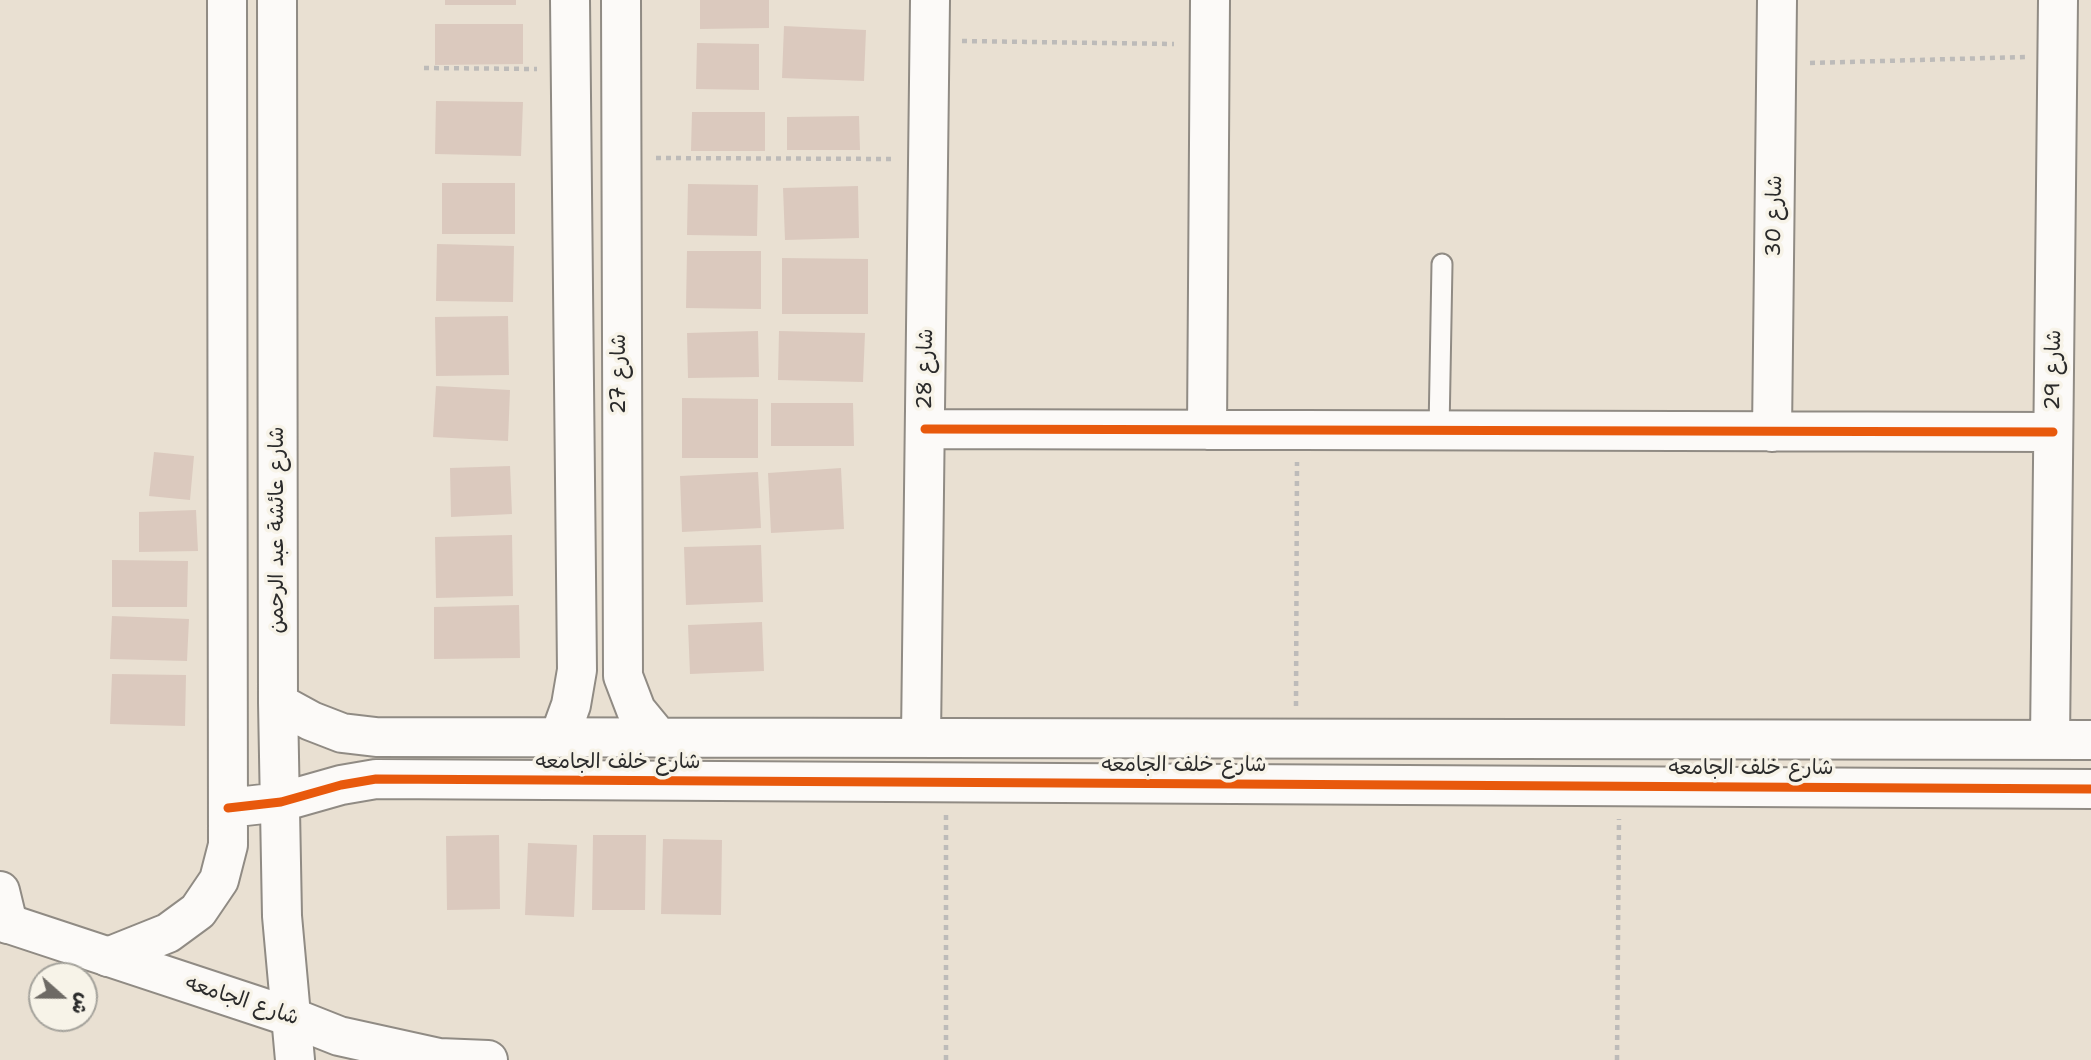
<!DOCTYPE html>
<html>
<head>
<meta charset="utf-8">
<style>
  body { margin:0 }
  #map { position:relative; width:2091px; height:1060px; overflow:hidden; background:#e9e0d2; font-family:"Shantell Sans","Playpen Sans Arabic",sans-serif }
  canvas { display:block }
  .north { position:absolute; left:28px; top:962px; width:70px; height:70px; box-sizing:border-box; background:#f7f3e8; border:2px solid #a5a39c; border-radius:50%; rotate:111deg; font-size:19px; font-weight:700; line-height:28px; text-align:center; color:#2b2b2b }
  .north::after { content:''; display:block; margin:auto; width:24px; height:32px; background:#6e6a65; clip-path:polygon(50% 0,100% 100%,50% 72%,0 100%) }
</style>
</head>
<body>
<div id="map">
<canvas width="2091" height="1060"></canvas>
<div class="north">ش</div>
</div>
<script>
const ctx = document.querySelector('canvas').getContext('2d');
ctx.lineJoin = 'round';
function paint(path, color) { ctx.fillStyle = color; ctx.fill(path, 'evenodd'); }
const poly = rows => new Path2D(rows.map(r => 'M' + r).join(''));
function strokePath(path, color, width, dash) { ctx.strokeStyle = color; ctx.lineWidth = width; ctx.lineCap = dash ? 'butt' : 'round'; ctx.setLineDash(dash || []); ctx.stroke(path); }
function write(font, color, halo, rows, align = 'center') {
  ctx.font = font + ' "Shantell Sans","Playpen Sans Arabic",sans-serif'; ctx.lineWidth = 7; ctx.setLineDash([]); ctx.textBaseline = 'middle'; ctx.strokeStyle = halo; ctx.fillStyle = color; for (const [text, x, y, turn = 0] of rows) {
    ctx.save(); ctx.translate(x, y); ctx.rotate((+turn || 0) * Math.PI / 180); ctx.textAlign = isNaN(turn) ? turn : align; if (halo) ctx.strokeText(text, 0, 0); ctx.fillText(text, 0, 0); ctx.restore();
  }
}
paint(poly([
  [445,0,516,0,516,5,445,5],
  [700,0,769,0,769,28,700,29],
  [435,24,523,24,523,64,435,65],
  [784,26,866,30,864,81,782,78],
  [697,43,759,44,759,90,696,89],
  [436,101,523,102,521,156,435,154],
  [692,112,765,112,765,151,691,151],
  [859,116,860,150,787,150,787,117],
  [442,183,515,183,515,234,442,234],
  [688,184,758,185,757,236,687,235],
  [858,186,859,238,785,240,783,188],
  [437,244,514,246,513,302,436,301],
  [687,251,761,251,761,309,686,308],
  [782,258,868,259,868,314,782,314],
  [508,316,509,375,436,376,435,317],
  [758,331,759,377,688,378,687,333],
  [779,331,865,333,863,382,778,380],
  [436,386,510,390,508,441,433,437],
  [682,398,758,399,758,458,682,458],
  [771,403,853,403,854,446,771,446],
  [154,452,194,456,190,500,149,496],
  [510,466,512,514,451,517,450,468],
  [841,468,844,529,771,533,768,473],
  [758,472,761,528,682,532,680,476],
  [196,510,198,551,139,552,139,512],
  [512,535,513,596,436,598,435,537],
  [761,545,763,602,686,605,684,547],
  [112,560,188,561,187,607,112,607],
  [519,605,520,658,434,659,434,607],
  [112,616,189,619,187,661,110,659],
  [762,622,764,671,690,674,688,625],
  [112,674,186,675,185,726,110,724],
  [499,835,500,909,447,910,446,836],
  [593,835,646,835,645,910,592,910],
  [663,839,722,840,721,915,661,914],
  [528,843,577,845,574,917,525,915]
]), '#dbc9be');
const service = poly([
  [1439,431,1442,264]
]);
const minor = poly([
  [277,0,278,703,282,916,295,1060],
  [621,0,623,676,636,710,659,738],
  [925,429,2053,432],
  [1207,430,1210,0],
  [1772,432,1777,0],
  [278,703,311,721,342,733,376,737,2091,740],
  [921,737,930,0],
  [559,738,571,705,577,670,570,0],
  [2050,740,2058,0],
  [228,808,281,802,341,785,376,779,2091,789],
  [0,891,8,924],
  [108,957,168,933,198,911,219,880,228,845,227,0]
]);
const tertiary = poly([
  [0,921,291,1017,339,1036,439,1058,488,1060]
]);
strokePath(service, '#908b84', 23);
strokePath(minor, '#908b84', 42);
strokePath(tertiary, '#908b84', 42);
strokePath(poly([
  [962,41,1174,44],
  [1810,63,2025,57],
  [424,68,537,69],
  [656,158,893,159],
  [1296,706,1297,462],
  [946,815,946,1060],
  [1617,1060,1619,819]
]), '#bdbbb9', 4.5, [5, 5]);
strokePath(service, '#fcfaf8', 19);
strokePath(minor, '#fcfaf8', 38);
strokePath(tertiary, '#fcfaf8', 38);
strokePath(poly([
  [925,429,2053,432],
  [228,808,281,802,341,785,376,779,2091,789]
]), '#e8590c', 9);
write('21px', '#2b2b2b', '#f7f3e8', [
  ["شارع 30",1775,216,-89],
  ["شارع 28",926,369,-89],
  ["شارع 29",2054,370,-89],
  ["شارع 27",620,374,-90],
  ["شارع عائشة عبد الرحمن",278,530,-90],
  ["شارع خلف الجامعه",618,763],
  ["شارع خلف الجامعه",1184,766],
  ["شارع خلف الجامعه",1751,769],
  ["شارع الجامعه",242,1001,18]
]);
</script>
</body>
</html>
